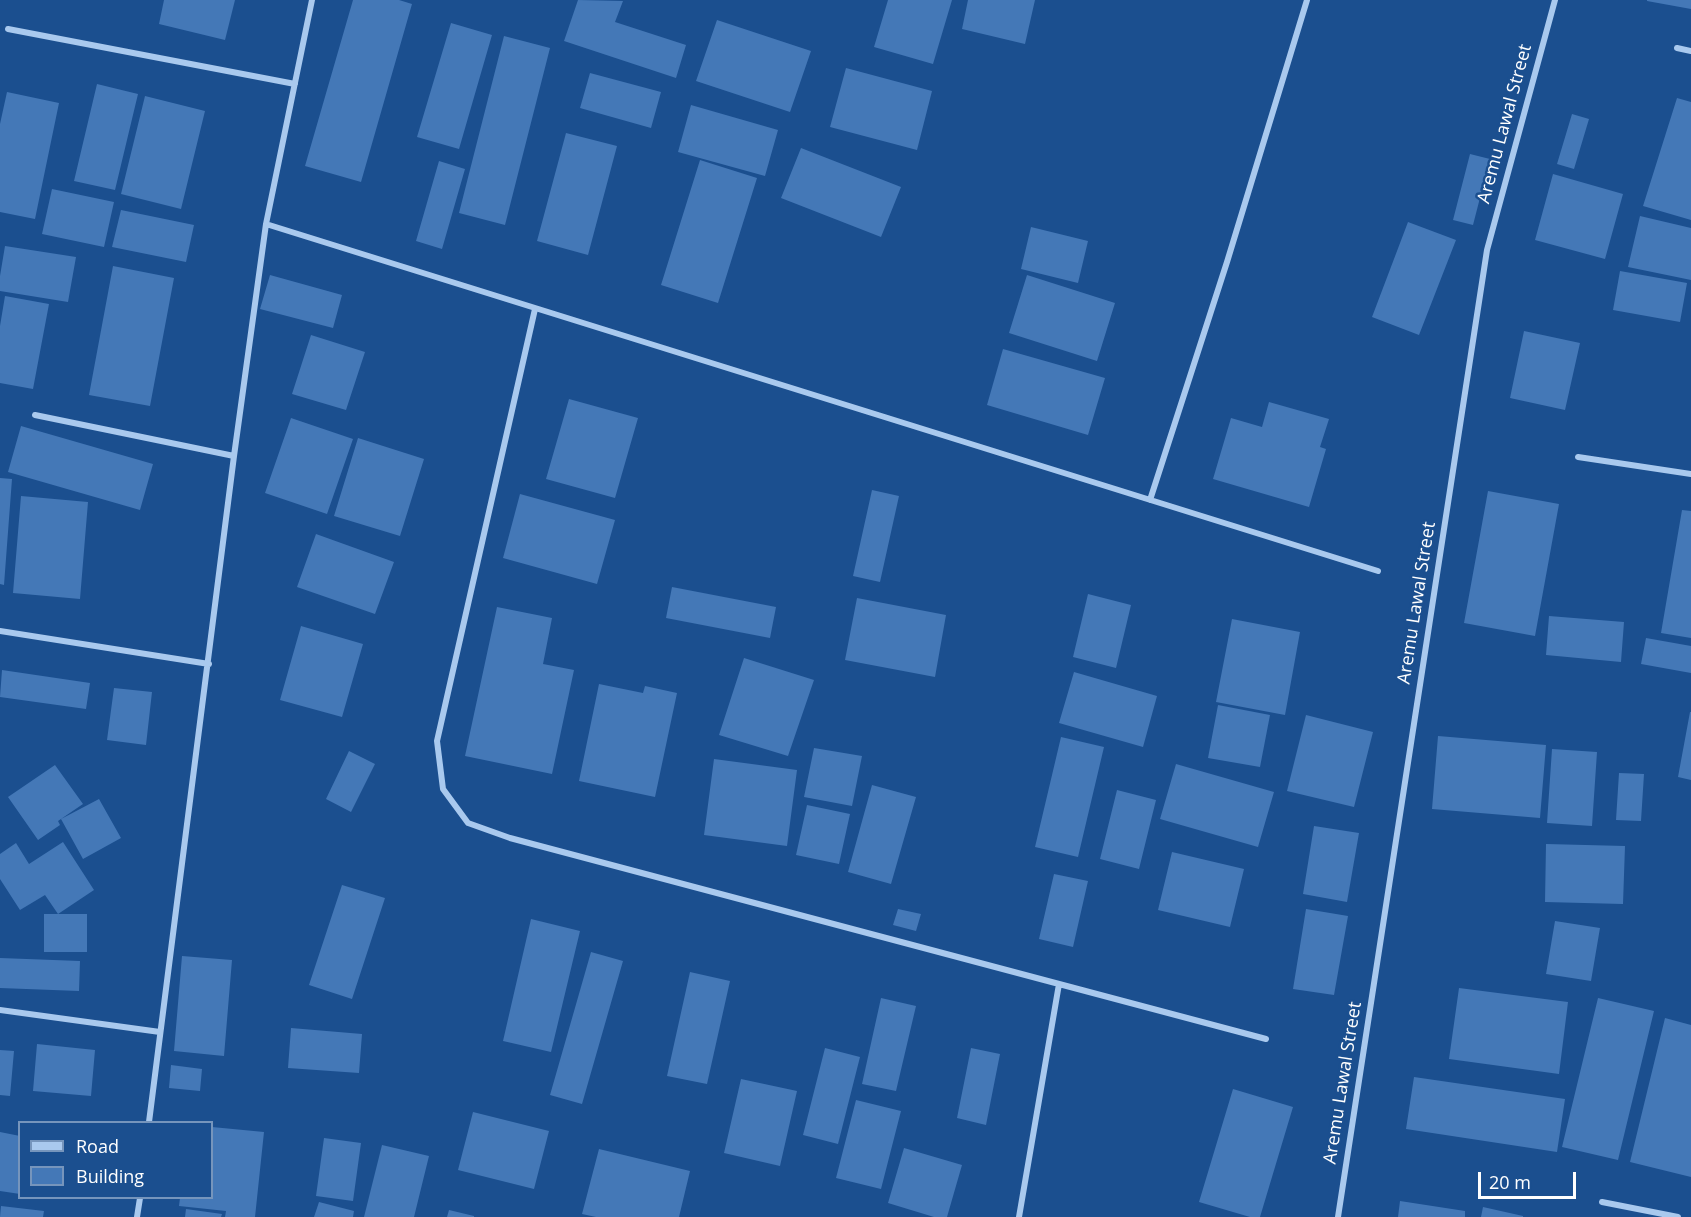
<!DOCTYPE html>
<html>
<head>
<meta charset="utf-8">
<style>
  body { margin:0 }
  #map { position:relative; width:1691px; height:1217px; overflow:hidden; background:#1b4f8f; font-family:"Open Sans",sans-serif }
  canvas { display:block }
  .legend { position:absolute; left:18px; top:1121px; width:195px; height:78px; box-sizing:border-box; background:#1b4f8f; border:2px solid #7695bc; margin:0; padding:8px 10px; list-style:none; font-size:18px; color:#fff }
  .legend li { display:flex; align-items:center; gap:12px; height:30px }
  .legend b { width:30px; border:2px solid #7695bc }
  .scale { position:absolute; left:1478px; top:1172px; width:98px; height:27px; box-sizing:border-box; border:3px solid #fff; border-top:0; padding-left:8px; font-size:18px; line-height:21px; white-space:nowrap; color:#fff; -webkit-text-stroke:4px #1b4f8f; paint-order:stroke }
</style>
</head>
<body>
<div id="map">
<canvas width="1691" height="1217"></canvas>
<ul class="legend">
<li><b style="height:8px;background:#a9c9ee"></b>Road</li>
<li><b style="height:16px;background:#4478b7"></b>Building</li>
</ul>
<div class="scale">20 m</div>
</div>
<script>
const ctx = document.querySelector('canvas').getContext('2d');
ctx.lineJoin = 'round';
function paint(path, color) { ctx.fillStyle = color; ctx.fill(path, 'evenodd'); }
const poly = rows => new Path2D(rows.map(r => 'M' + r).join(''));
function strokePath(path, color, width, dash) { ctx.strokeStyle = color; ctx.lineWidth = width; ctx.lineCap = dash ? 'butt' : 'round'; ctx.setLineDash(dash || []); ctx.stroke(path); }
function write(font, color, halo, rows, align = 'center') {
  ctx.font = font + ' "Open Sans",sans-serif'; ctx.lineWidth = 5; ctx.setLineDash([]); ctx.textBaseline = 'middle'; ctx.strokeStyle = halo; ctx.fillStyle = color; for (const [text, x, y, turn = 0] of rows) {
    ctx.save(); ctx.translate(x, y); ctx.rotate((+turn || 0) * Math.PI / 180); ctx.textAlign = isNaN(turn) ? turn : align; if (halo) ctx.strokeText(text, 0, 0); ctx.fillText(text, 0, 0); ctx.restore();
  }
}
paint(poly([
  [164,0,235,0,225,40,159,24],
  [353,0,399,0,412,4,361,182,305,166],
  [578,0,623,1,615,22,686,45,676,78,564,41],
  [888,0,952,0,933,64,874,47],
  [968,0,1035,0,1025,44,962,29],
  [1647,0,1691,0,1691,9,1647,1],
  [717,20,811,51,790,112,696,81],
  [451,23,492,35,459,149,417,137],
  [504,36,550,48,505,225,459,213],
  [846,68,932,91,917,150,830,127],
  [590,73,661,92,651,128,580,108],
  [97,84,138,94,115,190,74,181],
  [7,92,59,103,35,219,0,212,0,124],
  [145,96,205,111,181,209,121,194],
  [1677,98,1691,102,1691,220,1643,206],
  [691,105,778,130,765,176,678,152],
  [1572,114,1589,119,1574,169,1557,164],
  [566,133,617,146,588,255,537,241],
  [801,148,901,187,881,237,781,198],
  [1470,154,1490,159,1473,225,1453,220],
  [700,160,757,178,718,303,661,285],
  [439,161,465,169,442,249,416,241],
  [1553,174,1623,194,1605,259,1535,240],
  [52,189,114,202,104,247,42,234],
  [121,210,194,225,186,262,112,247],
  [1640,216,1691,228,1691,280,1628,267],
  [1408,222,1456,240,1419,335,1372,317],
  [1031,227,1088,241,1078,283,1021,269],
  [5,246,76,257,68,302,0,291,0,276],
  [113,266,174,278,150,406,89,395],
  [1620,271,1687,283,1680,322,1613,310],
  [270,275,342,295,333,328,260,309],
  [1027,275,1115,303,1097,361,1009,333],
  [5,296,49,304,33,389,0,383,0,326],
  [1524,331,1580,343,1565,410,1510,398],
  [311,335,365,352,346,410,292,394],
  [1003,349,1105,378,1088,435,987,405],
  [569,399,638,418,615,498,546,479],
  [1269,402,1329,419,1320,447,1326,449,1309,507,1213,479,1231,418,1262,427],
  [291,418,353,439,327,514,265,493],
  [21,426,153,464,140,510,8,472],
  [358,438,424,459,400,536,334,516],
  [0,478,12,479,4,585,0,584],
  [872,490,899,496,880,582,853,576],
  [1488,491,1559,504,1535,636,1464,623],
  [520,494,615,520,597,584,503,558],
  [21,496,88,502,80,599,13,593],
  [1682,510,1691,511,1691,638,1661,633],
  [316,534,394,562,375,614,297,587],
  [672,587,776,607,770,638,666,618],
  [1088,594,1131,605,1116,668,1073,657],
  [857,598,946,615,935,677,845,660],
  [497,607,552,618,543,664,574,670,552,774,465,756],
  [1549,616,1624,622,1621,662,1546,655],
  [1232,619,1300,632,1285,715,1216,702],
  [301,626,363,644,342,717,280,700],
  [1646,638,1691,646,1691,673,1641,664],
  [744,658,814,680,788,756,719,735],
  [2,670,90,683,86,709,0,697],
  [1074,672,1157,696,1143,747,1059,723],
  [599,684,643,693,645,686,677,693,655,797,579,781],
  [114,688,152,692,146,745,107,740],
  [1218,705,1270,715,1260,767,1208,758],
  [1690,712,1691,712,1691,780,1678,777],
  [1306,715,1373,732,1354,807,1287,791],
  [1438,736,1546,745,1540,818,1432,809],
  [1061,737,1104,747,1078,857,1035,847],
  [814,748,862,756,852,806,804,797],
  [1552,749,1597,752,1592,826,1547,823],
  [349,751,375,764,351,812,326,799],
  [714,759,797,770,787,846,704,835],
  [1176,764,1274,792,1258,847,1160,819],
  [55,765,83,804,58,821,60,825,38,840,8,797],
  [1619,773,1644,774,1641,821,1616,820],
  [872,785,916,797,891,884,848,872],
  [1117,790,1156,800,1139,869,1100,859],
  [99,799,121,838,83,859,61,819],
  [807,805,850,814,839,864,796,855],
  [1314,826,1359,833,1347,902,1303,894],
  [63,842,94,890,58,914,45,895,20,910,0,879,0,854,16,843,29,864],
  [1546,844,1625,846,1623,904,1545,902],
  [1172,852,1244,869,1230,927,1158,910],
  [1054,874,1088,881,1073,947,1039,939],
  [342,885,385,898,352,999,309,985],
  [898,909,921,914,916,931,893,925],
  [1306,909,1348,916,1334,995,1293,989],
  [44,914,87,914,87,952,44,952],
  [531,919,580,931,551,1052,503,1041],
  [1555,921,1600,928,1591,981,1546,974],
  [591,952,623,961,582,1104,550,1095],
  [182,956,232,960,224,1056,174,1051],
  [0,958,80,961,79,991,0,988],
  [690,972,730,981,707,1084,667,1076],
  [1459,988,1568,1002,1559,1074,1449,1059],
  [881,998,916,1006,896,1091,862,1084],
  [1598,998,1654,1011,1618,1160,1562,1147],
  [1665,1018,1691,1025,1691,1177,1630,1162],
  [291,1028,362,1034,359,1073,288,1068],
  [37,1044,95,1050,91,1096,33,1091],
  [825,1048,860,1057,838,1144,803,1135],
  [971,1048,1000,1054,986,1125,957,1118],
  [0,1050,14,1051,10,1096,0,1095],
  [171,1065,202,1069,200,1091,169,1088],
  [1414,1077,1565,1099,1557,1152,1406,1129],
  [741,1079,797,1091,780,1166,724,1153],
  [1233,1089,1293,1107,1260,1217,1250,1217,1199,1202],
  [856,1100,901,1111,881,1189,836,1178],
  [473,1112,549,1131,534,1189,458,1170],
  [212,1127,264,1132,255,1217,225,1217,226,1211,179,1206,180,1198,212,1198],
  [0,1132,20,1136,20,1194,0,1191],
  [324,1138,361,1143,353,1201,316,1196],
  [382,1145,429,1156,414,1217,364,1217],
  [904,1148,962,1165,947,1217,934,1217,888,1203],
  [599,1149,690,1171,679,1217,596,1217,582,1214],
  [1400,1201,1465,1211,1465,1217,1398,1217],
  [319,1202,354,1211,353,1217,314,1217],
  [1,1206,44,1211,43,1217,0,1217],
  [1483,1207,1523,1216,1523,1217,1481,1217],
  [186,1209,222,1214,221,1217,185,1217],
  [449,1210,474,1216,474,1217,447,1217]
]), '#4478b7');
strokePath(poly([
  [8,29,295,84],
  [1677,48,1691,51],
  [266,224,1378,571],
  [535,309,437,741,443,789,468,823,510,838,1266,1039],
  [35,415,234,456],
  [1578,457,1691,474],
  [1150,500,1227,262,1307,0],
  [0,631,209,664],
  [0,1010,160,1032],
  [149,1122,234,456,266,224,312,0],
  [1602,1202,1678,1217],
  [137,1217,140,1198],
  [1019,1217,1059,984],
  [1338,1217,1487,250,1555,0]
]), '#a9c9ee', 6);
write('18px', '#fff', '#1b4f8f', [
  ["Aremu Lawal Street",1505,124,-75],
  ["Aremu Lawal Street",1417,603,-81],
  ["Aremu Lawal Street",1343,1083,-81]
]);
</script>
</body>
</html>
